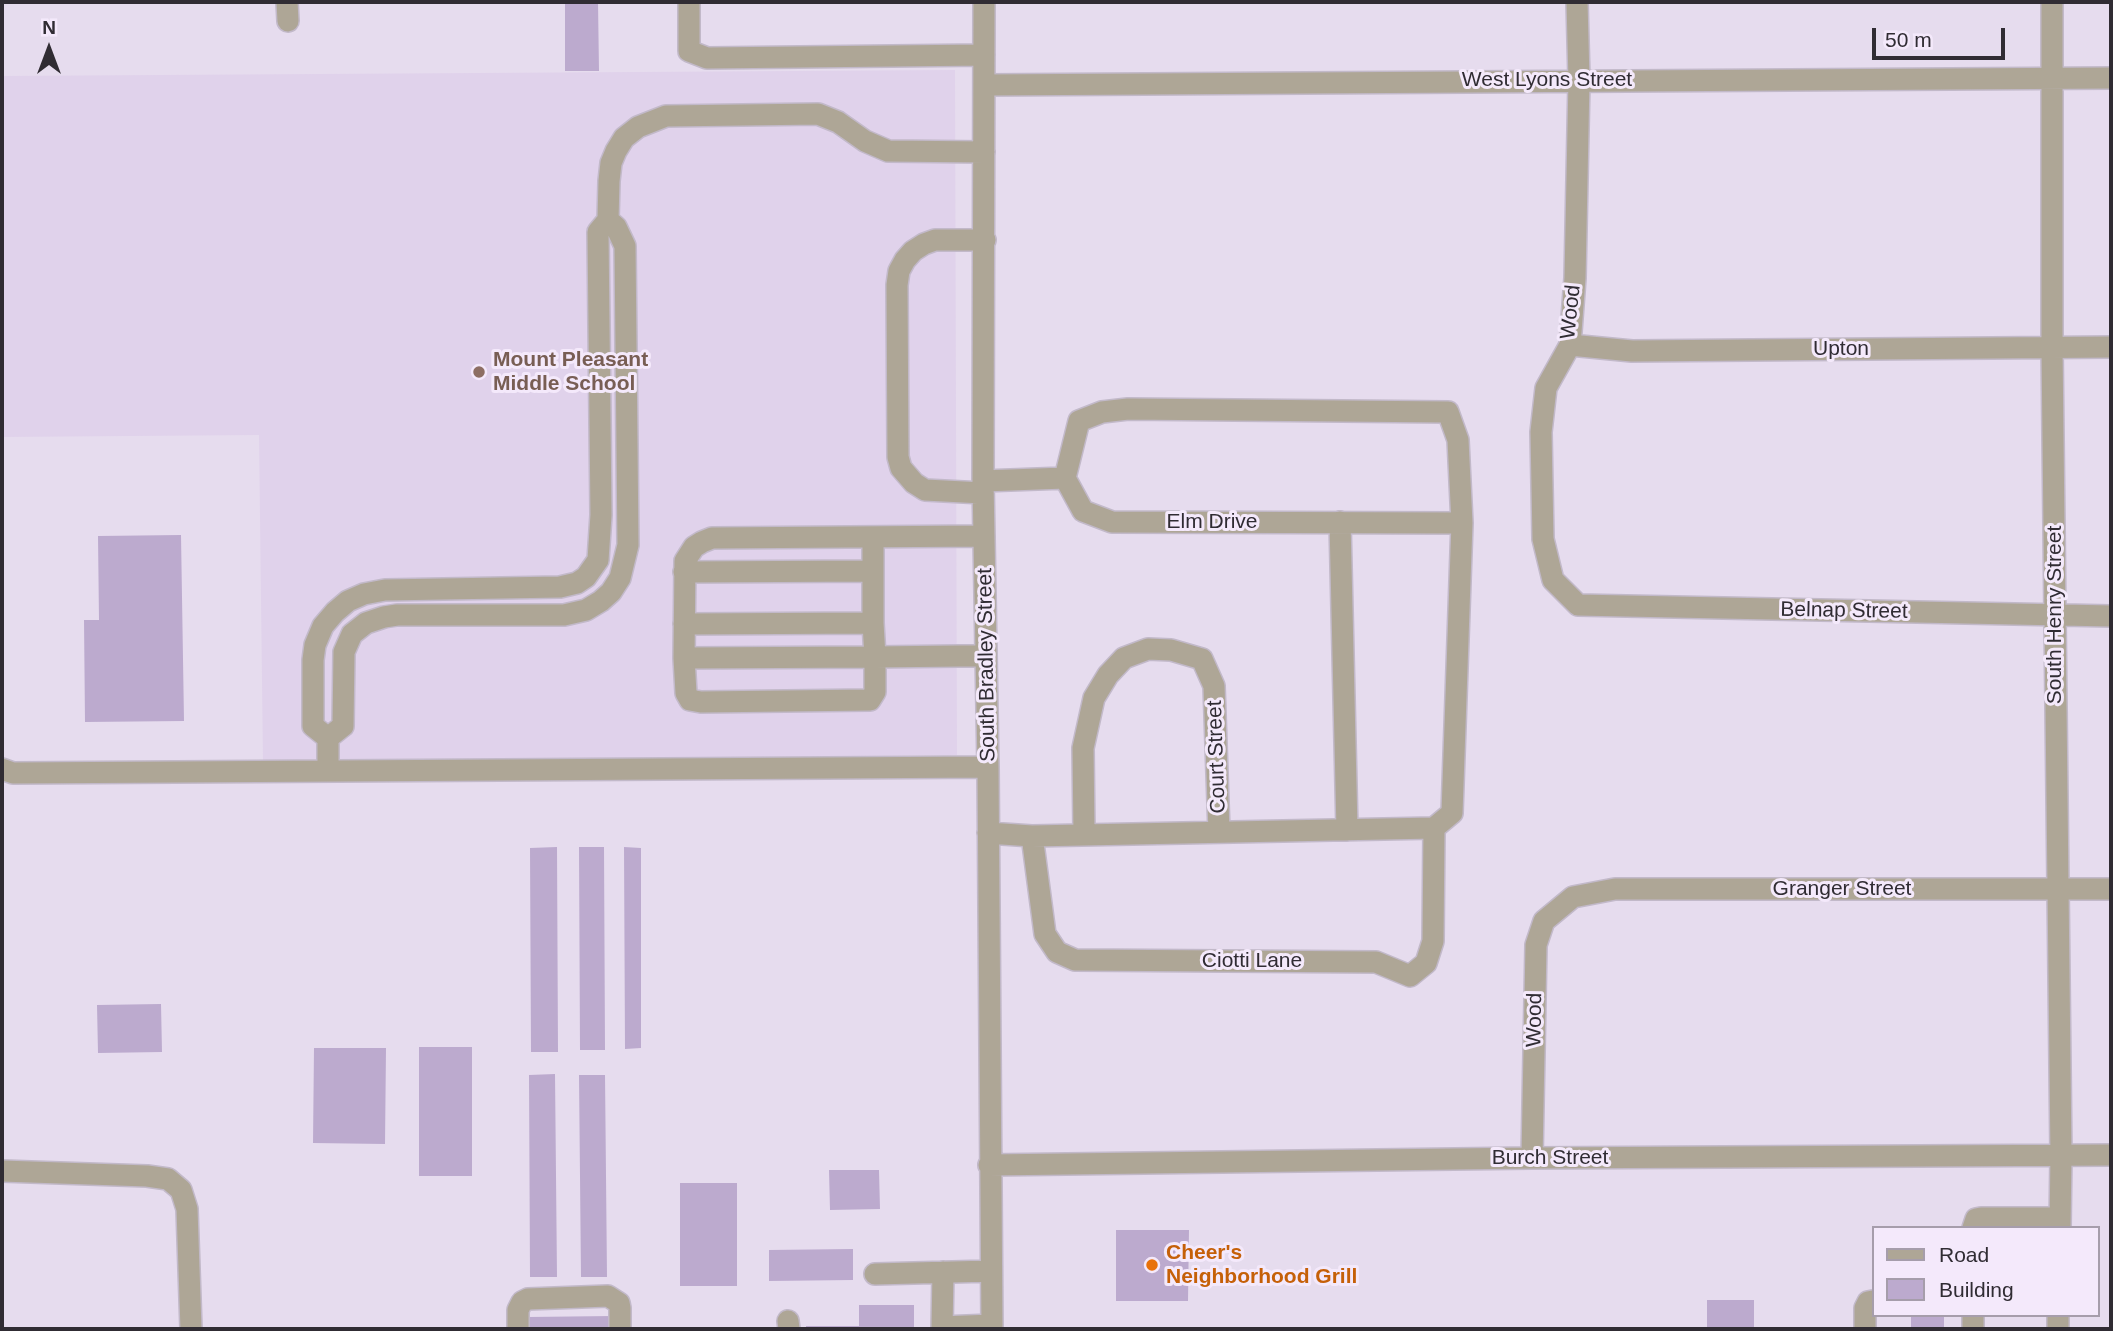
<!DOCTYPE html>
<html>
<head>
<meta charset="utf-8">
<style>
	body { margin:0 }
	#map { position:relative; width:2113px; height:1331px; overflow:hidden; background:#e6dcee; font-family:Helvetica,sans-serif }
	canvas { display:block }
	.frame { position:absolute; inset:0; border:4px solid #302c33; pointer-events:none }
	.legend { position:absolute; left:1872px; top:1226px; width:228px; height:91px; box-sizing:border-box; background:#f4e9fb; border:2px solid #a69dab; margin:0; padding:9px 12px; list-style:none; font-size:21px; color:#302c33 }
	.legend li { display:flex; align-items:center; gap:14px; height:35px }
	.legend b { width:35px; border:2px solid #a69dab }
	.north { position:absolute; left:14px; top:14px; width:70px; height:70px; -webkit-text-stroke:5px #f4e9fb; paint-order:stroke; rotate:0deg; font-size:19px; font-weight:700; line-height:28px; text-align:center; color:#302c33 }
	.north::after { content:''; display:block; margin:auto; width:24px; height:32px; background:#302c33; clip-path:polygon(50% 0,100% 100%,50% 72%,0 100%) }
	.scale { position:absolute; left:1872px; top:28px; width:133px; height:32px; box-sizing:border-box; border:4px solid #302c33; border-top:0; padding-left:9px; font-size:21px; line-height:24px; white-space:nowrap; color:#302c33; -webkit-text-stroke:5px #f4e9fb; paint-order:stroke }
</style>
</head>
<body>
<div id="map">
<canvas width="2113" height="1331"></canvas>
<div class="frame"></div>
<ul class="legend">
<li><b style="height:9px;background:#aea696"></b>Road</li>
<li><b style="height:19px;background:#bcaace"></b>Building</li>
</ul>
<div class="north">N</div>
<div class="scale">50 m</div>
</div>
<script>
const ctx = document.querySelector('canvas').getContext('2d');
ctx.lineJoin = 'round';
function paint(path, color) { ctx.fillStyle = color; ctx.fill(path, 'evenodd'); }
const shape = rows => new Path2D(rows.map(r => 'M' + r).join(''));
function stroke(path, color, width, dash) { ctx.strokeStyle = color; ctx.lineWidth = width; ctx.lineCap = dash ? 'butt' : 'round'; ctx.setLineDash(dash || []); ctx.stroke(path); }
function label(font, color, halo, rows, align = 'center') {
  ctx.font = font + ' Helvetica,sans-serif'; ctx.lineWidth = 6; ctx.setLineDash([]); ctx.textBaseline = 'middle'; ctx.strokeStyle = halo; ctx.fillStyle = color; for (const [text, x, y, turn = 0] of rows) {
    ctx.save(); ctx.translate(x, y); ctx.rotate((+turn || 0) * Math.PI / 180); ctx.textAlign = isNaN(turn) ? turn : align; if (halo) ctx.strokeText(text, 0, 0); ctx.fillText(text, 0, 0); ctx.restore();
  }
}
paint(shape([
	[955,70,957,755,263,762,259,435,2,437,2,76]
]), '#e0d2eb');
paint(shape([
	[565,2,598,2,599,71,565,71],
	[181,535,184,721,85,722,84,620,99,620,98,536],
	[557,847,558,1052,531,1052,530,848],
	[579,847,604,847,605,1050,580,1050],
	[624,847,641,848,641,1048,625,1049],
	[161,1004,162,1052,98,1053,97,1005],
	[419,1047,472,1047,472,1176,419,1176],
	[314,1048,386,1048,385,1144,313,1143],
	[555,1074,557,1277,530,1277,529,1075],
	[579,1075,605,1075,607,1277,581,1277],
	[829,1170,879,1170,880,1209,830,1210],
	[680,1183,737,1183,737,1286,680,1286],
	[1116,1230,1189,1230,1188,1301,1116,1301],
	[853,1249,853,1280,769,1281,769,1250],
	[1707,1300,1754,1300,1754,1329,1707,1329],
	[859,1305,914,1305,914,1329,806,1329,806,1326,859,1326],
	[1911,1315,1944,1315,1944,1329,1911,1329],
	[613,1316,614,1329,528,1329,528,1317]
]), '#bcaace');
const minor = shape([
	[287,2,288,21],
	[689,2,689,51,707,58,984,55],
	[984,2,983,481,988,767,992,1329],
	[1577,2,1579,80,1575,278,1570,345,1546,388,1541,432,1543,539,1553,580,1578,605,2111,616],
	[2052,2,2052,348,2061,1155,2060,1228],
	[984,85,2111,78],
	[1570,345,1632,351,2111,347],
	[983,481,1065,478,1083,511,1112,522,1462,523],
	[983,493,925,490,914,483,901,468,898,457,897,285,899,271,905,260,913,251,924,244,935,240,985,240],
	[1340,522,1347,830],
	[873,537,873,623,875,657,875,692,870,700,701,702,690,700,686,693,684,658,875,657,959,656,986,656],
	[684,572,873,571],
	[684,624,873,623],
	[684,658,685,561,694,547,702,542,712,538,984,536],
	[328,738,313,726,313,660,315,645,323,626,335,612,348,601,364,594,385,590,560,587,577,583,586,577,598,560,601,515,598,232,608,220,609,181,611,163,616,151,624,138,638,127,666,116,818,114,838,122,865,141,888,151,984,152],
	[2,769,13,773,988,767],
	[328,771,328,738,343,726,344,652,352,634,366,623,384,617,397,615,564,615,586,610,601,601,611,592,620,578,628,545,625,246,616,227,608,220],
	[988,833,1032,836,1434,828,1452,813,1462,523,1458,440,1448,412,1128,409,1102,412,1079,421,1065,478],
	[1084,834,1083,748,1094,698,1108,675,1124,658,1148,649,1171,650,1202,659,1214,686,1219,832],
	[1032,836,1045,934,1057,952,1075,960,1376,962,1410,976,1426,963,1433,941,1434,828],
	[1532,1158,1536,945,1544,921,1573,897,1615,889,2111,889],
	[989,1165,1532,1158,2111,1155],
	[2,1171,147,1176,168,1179,181,1190,187,1209,191,1329],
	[1973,1228,1976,1219,1981,1218,2060,1218],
	[875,1274,991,1271],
	[1973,1315,1973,1327],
	[788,1321,789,1329],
	[942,1327,992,1325],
	[518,1329,518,1310,522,1302,528,1299,608,1296,619,1303,620,1308,620,1329],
	[942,1329,943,1272],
	[1865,1329,1865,1308,1868,1302,1873,1301],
	[2058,1329,2058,1315]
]);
stroke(minor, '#c2b9c9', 24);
stroke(minor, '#aea696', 21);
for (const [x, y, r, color] of [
	[479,372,7,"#8d6e63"],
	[1152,1265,7,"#e8710a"]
]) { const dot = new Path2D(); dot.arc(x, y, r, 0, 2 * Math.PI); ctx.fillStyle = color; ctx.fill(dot); stroke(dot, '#f4e9fb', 2.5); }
label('21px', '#302c33', '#f4e9fb', [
	["West Lyons Street",1547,80],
	["Wood",1571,312,-84],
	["Upton",1841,349],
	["Elm Drive",1212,522],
	["Belnap Street",1844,611,1],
	["South Henry Street",2055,615,-90],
	["South Bradley Street",987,665,-91],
	["Court Street",1217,757,-92],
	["Granger Street",1842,889],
	["Ciotti Lane",1252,961],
	["Wood",1535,1020,-89],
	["Burch Street",1550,1158]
]);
label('bold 21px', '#785e54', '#f4e9fb', [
	["Mount Pleasant",493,360],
	["Middle School",493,384]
], 'left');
label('bold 21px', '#c56008', '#f4e9fb', [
	["Cheer's",1166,1253],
	["Neighborhood Grill",1166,1277]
], 'left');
</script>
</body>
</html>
